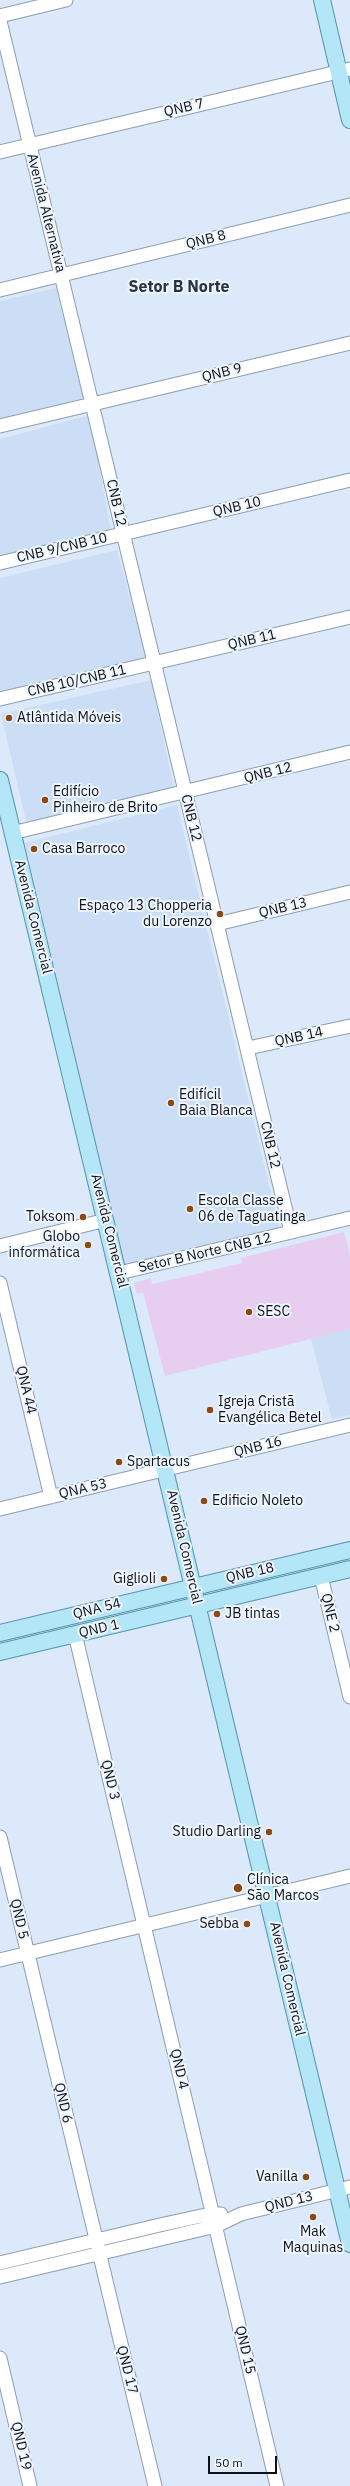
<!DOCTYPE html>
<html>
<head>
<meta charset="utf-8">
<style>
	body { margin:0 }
	#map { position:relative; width:350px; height:2486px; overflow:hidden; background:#dbe9fa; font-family:"IBM Plex Sans",sans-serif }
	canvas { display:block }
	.scale { position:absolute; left:208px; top:2456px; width:69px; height:18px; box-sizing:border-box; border:2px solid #0d1218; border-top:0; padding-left:5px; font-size:12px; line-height:14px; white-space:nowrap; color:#0d1218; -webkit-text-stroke:3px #eff5fc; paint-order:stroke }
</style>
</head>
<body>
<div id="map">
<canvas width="350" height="2486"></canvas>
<div class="scale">50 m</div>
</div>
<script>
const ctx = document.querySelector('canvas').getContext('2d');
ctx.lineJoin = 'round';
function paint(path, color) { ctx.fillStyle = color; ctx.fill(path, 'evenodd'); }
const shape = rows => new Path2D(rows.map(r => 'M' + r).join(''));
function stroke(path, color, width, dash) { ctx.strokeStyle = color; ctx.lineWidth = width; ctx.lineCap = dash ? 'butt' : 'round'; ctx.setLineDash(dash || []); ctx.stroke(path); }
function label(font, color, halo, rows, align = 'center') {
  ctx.font = font + ' "IBM Plex Sans",sans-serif'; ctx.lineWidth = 4; ctx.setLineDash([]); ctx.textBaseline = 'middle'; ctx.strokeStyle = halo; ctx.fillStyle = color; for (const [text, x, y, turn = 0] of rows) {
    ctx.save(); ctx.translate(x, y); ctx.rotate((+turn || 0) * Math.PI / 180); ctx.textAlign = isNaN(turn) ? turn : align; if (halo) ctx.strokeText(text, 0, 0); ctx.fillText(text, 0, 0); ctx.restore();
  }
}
paint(shape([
	[56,288,84,401,0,422,0,301],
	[90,415,111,532,0,560,0,439],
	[117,550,147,659,0,693,0,578],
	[151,680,174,788,27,825,1,714],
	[177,805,280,1230,125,1268,25,843],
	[350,1329,350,1415,332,1419,311,1339]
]), '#cbdef5');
paint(shape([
	[344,1232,350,1254,350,1329,165,1376,143,1292,137,1294,134,1283,151,1278,152,1284,171,1280,242,1263,241,1258]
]), '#e7cdef');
const minor = shape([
	[0,16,66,0],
	[0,21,291,1232],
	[0,152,350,69],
	[0,290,350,205],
	[0,426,350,343],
	[0,563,350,480],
	[0,699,350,617],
	[12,833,350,752],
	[217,924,350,892],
	[248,1048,350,1026],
	[0,1246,106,1220],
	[119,1273,350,1218],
	[0,1283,51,1497],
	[0,1509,350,1425],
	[321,1576,350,1697],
	[75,1634,277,2486],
	[0,1837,155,2486],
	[0,1960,350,1876],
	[0,2263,160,2225,201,2216,221,2214],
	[0,2277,216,2226,241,2214,350,2187],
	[0,2358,30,2486]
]);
const major = shape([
	[322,0,350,120],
	[0,780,350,2244],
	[0,1633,350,1550],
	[0,1652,350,1569]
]);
stroke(minor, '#8f9cac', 15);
stroke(major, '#5891a6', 18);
stroke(minor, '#fff', 13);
stroke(major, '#b3e6f7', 16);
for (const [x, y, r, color] of [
	[9,718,4,"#8a4915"],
	[45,800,4,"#8a4915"],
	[34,849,4,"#8a4915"],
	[220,914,4,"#8a4915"],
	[171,1103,4,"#8a4915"],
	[190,1209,4,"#8a4915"],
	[83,1217,4,"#8a4915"],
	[88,1245,4,"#8a4915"],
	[249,1312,4,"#8a4915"],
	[210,1410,4,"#8a4915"],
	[119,1462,4,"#8a4915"],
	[204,1501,4,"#8a4915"],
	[164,1579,4,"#8a4915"],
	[217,1614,4,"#8a4915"],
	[269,1832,4,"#8a4915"],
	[238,1888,5,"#8a4915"],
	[247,1924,4,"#8a4915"],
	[306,2177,4,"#8a4915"],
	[313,2217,4,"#8a4915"]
]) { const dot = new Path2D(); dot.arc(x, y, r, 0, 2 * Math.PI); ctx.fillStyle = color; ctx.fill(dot); stroke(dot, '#eff5fc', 1.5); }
label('14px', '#0d1218', '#eff5fc', [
	["QNB 7",184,108,-13],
	["Avenida Alternativa",46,213,76],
	["QNB 8",206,240,-14],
	["QNB 9",222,373,-14],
	["CNB 12",116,503,77],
	["QNB 10",237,507,-13],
	["CNB 9/CNB 10",62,548,-13],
	["QNB 11",252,640,-13],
	["CNB 10/CNB 11",77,681,-13],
	["QNB 12",268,773,-14],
	["CNB 12",191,818,76],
	["QNB 13",283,908,-13],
	["Avenida Comercial",33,917,76],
	["QNB 14",299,1037,-12],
	["CNB 12",270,1145,77],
	["Avenida Comercial",109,1231,76],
	["Setor B Norte CNB 12",205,1253,-13],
	["QNA 44",26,1390,77],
	["QNB 16",258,1447,-14],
	["QNA 53",83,1489,-13],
	["Avenida Comercial",184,1547,77],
	["QNB 18",250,1573,-13],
	["QNA 54",97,1609,-14],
	["QNE 2",330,1613,77],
	["QND 1",99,1629,-13],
	["QND 3",110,1780,76],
	["QND 5",19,1919,77],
	["Avenida Comercial",287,1979,77],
	["QND 4",179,2069,77],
	["QND 6",63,2103,77],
	["QND 13",289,2202,-14],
	["QND 15",245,2350,77],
	["QND 17",127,2370,76],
	["QND 19",21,2446,77]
]);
label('14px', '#0d1218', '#eff5fc', [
	["Atlântida Móveis",17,718],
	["Edifício",53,792],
	["Pinheiro de Brito",53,808],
	["Casa Barroco",42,849],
	["Espaço 13 Chopperia",212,906,"right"],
	["du Lorenzo",212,922,"right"],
	["Edifícil",179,1095],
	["Baia Blanca",179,1111],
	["Escola Classe",198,1201],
	["06 de Taguatinga",198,1217],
	["Toksom",75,1217,"right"],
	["Globo",80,1237,"right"],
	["informática",80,1253,"right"],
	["SESC",257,1312],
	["Igreja Cristã",218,1402],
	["Evangélica Betel",218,1418],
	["Spartacus",127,1462],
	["Edificio Noleto",212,1501],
	["Giglioli",156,1579,"right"],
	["JB tintas",225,1614],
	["Studio Darling",261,1832,"right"],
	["Clínica",247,1880],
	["São Marcos",247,1896],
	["Sebba",239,1924,"right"],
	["Vanilla",298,2177,"right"],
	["Mak",313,2232,"center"],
	["Maquinas",313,2248,"center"]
], 'left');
label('bold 16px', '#2a3543', '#eff5fc', [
	["Setor B Norte",179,287]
]);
</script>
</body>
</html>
